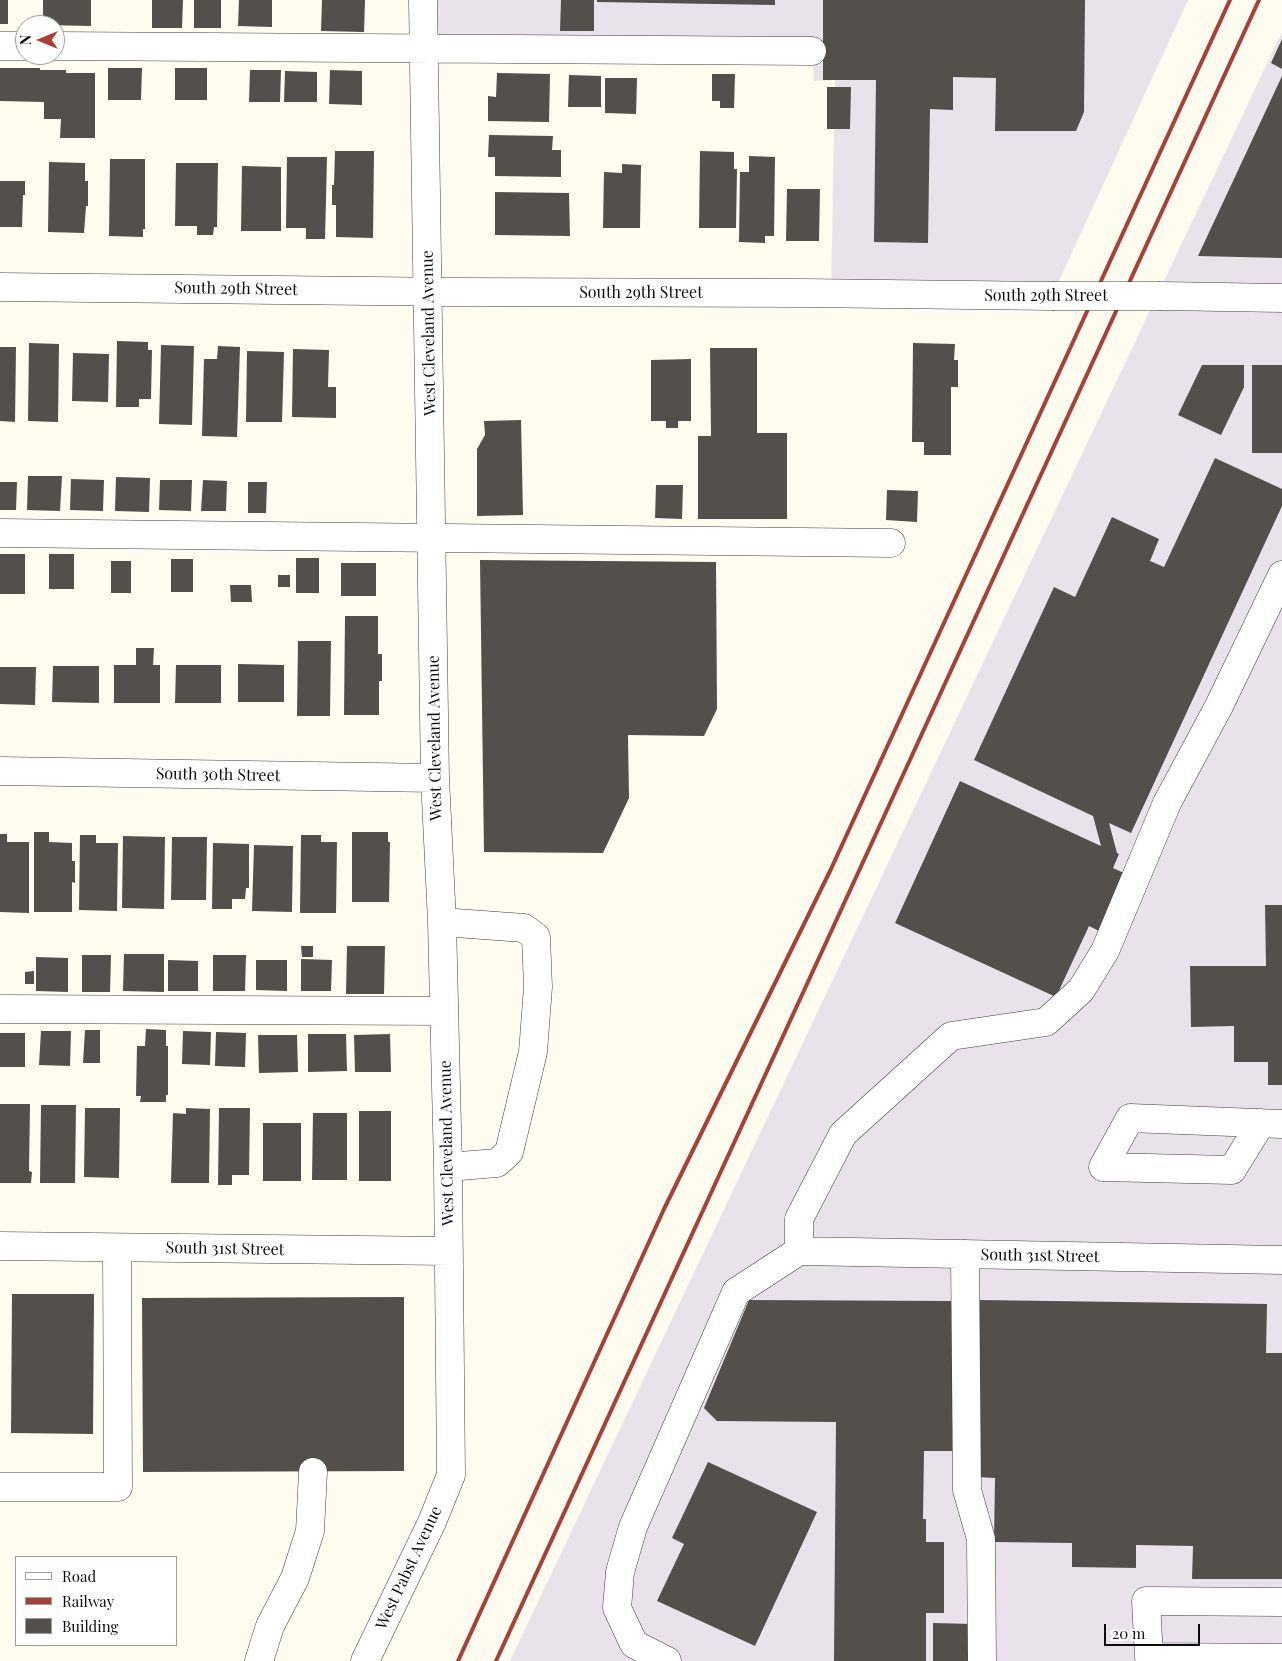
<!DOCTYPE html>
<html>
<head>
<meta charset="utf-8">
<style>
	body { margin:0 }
	#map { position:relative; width:1282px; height:1661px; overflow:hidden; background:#fdfcee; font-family:"Playfair Display",serif }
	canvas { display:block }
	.legend { position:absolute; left:15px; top:1556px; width:162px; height:90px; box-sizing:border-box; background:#fff; border:1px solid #9e9e9e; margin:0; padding:6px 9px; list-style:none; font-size:15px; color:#0c0c0c }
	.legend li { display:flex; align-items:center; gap:10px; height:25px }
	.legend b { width:25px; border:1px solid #9e9e9e }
	.north { position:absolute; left:15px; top:15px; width:50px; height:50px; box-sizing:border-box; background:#fff; border:1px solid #9e9e9e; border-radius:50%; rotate:270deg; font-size:14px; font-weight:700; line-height:20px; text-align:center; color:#0c0c0c }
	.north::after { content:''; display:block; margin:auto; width:18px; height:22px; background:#a94037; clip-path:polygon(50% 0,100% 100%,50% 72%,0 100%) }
	.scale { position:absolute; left:1104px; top:1624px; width:96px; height:22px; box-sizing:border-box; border:2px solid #0c0c0c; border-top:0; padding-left:6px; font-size:15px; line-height:18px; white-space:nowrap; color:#0c0c0c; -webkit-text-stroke:4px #fff; paint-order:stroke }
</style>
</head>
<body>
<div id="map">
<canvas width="1282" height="1661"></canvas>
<ul class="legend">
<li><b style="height:6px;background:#fff"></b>Road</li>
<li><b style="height:6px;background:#a94037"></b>Railway</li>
<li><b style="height:14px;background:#534f4a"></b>Building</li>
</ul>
<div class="north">N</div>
<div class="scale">20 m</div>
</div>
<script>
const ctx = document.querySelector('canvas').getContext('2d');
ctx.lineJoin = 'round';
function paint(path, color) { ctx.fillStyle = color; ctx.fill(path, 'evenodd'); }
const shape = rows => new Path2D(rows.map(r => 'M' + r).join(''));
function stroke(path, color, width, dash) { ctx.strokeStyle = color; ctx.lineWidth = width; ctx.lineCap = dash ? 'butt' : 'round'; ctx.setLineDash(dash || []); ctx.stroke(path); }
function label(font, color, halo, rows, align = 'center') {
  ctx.font = font + ' "Playfair Display",serif'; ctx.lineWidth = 5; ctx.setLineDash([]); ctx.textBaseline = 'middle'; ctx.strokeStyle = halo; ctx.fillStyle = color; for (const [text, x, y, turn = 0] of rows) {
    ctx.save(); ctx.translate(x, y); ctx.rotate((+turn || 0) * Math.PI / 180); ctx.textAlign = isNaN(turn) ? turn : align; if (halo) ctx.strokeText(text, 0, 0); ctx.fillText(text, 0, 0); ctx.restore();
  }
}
paint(shape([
	[423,0,1188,0,1052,296,831,294,835,80,814,81,812,51,425,48],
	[1282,32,1282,1661,510,1661]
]), '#eae2ea');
paint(shape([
	[0,0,8,0,8,24,0,24],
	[43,0,91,0,91,26,43,25],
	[152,0,183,0,182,28,152,28],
	[194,0,221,0,221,28,194,28],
	[239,0,272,0,272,27,238,26],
	[322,0,365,0,364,32,321,31],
	[561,0,594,0,594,31,560,31],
	[597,0,775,0,775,5,597,2],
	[823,0,1085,0,1084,112,1076,131,995,131,996,78,953,77,953,110,930,109,928,243,874,242,876,80,823,80],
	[1282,39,1282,69,1271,63],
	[0,68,40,68,40,70,66,70,66,73,95,73,95,138,60,138,61,119,44,119,44,102,0,101],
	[108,68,142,68,141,100,108,100],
	[175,68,207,68,207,100,175,100],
	[250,70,281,70,280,102,249,102],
	[330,70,362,71,362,105,329,104],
	[285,71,317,72,317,102,284,102],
	[497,73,550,74,549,122,488,121,488,96,496,97],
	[712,74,735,74,734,108,720,108,720,101,712,101],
	[569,75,601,76,601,107,568,107],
	[1282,76,1282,258,1198,256],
	[605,78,637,78,636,114,605,113],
	[827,87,851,87,850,129,827,129],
	[489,135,553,136,552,150,561,150,561,177,495,176,495,157,488,157],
	[335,151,374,151,373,238,336,237,336,205,332,205,332,185,334,185],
	[700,151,734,152,734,169,737,169,736,228,699,228],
	[749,156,775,157,774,236,765,236,765,243,739,242,740,172,749,172],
	[287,157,327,157,325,239,306,239,306,228,286,228],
	[110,159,145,159,145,229,143,229,143,237,109,236],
	[49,162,85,163,85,181,88,181,88,206,86,206,84,233,48,232],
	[176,163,218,163,217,227,214,227,213,235,197,235,197,226,175,226],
	[622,164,641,165,640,228,603,228,604,172,622,173],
	[242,166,281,167,281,231,241,231],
	[0,181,25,181,25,195,23,195,22,227,0,227],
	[787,189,820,189,819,241,786,241],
	[495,192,569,193,570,236,495,235],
	[117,341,148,342,148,350,152,350,151,399,139,399,139,407,116,407],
	[29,343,59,344,58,422,28,421],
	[913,343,955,344,954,360,958,360,958,387,951,387,951,455,924,455,924,442,912,442],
	[161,345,194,346,192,425,159,424],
	[218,346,240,347,237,437,202,436,204,359,217,359],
	[0,347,16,347,15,422,0,421],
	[710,348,757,348,757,433,787,433,787,519,698,519,698,436,711,436],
	[293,349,329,350,328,387,336,387,336,418,292,417],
	[247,351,284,352,282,422,246,422],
	[73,353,109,354,108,402,72,401],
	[691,359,691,421,678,421,678,428,666,428,666,421,651,421,651,360],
	[1202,365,1244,365,1244,387,1221,435,1178,415],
	[1252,365,1282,365,1282,453,1252,453],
	[521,420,523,515,477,516,477,449,485,435,484,421],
	[1215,458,1282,489,1282,506,1131,833,1109,823,1117,853,1119,854,1113,868,1126,874,1099,931,1089,926,1056,997,895,923,960,781,1101,846,1093,816,974,760,1054,587,1075,597,1112,517,1159,539,1150,561,1164,567],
	[28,476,62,476,60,511,27,510],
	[116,477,150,478,149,512,115,511],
	[71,479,104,480,103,511,70,510],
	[160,480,192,480,191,511,159,510],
	[203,480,227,481,226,511,201,511],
	[0,482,17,482,16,510,0,510],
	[248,482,267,482,266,513,248,513],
	[656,485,683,485,682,519,655,518],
	[887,490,918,491,917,522,886,520],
	[0,554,25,554,25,594,0,594],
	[49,554,74,554,74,589,49,589],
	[296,558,319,558,319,593,296,593],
	[171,559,193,559,193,592,171,592],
	[480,560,716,562,717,709,704,736,628,735,629,798,603,853,484,852],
	[111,561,131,561,131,593,111,593],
	[341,563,376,563,376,596,341,596],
	[278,575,290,575,290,587,278,587],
	[230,585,251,585,252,602,231,602],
	[345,616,378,616,378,654,382,654,382,681,379,681,379,715,344,715],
	[298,641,331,641,330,716,297,716],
	[136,648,154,648,153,665,160,665,160,703,114,703,114,665,136,665],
	[238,664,284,665,284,702,238,702],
	[176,665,221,665,221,703,175,703],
	[53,666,99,666,99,703,52,702],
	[0,667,36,667,35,705,0,704],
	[34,832,49,832,49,842,72,843,72,861,75,861,75,883,72,882,72,912,34,912],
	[352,832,388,832,388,842,390,842,389,902,352,902],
	[0,834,7,834,7,842,29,842,29,913,0,912],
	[80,835,96,835,96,843,118,843,117,911,79,910],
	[301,835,321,835,321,842,337,842,336,913,300,913],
	[123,836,165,837,164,909,122,908],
	[172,837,207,837,206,900,171,900],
	[213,843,249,844,249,888,246,888,245,899,232,899,232,909,212,909],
	[254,845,293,846,292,912,252,911],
	[1265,905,1282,905,1282,1085,1268,1085,1268,1062,1234,1062,1234,1026,1191,1027,1190,966,1266,966],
	[301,946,313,946,313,957,302,957],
	[347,946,385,946,384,994,346,994],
	[124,954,164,954,164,992,123,991],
	[82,955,111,955,110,992,82,992],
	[213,955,246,955,245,991,213,991],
	[36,957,68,958,68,992,36,991],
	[301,959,332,960,331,991,301,991],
	[168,960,198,961,198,991,168,991],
	[256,960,287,960,287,991,256,990],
	[34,971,34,984,25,984,25,972],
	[146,1029,166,1030,166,1046,168,1046,168,1095,166,1095,166,1102,140,1102,141,1096,136,1096,137,1046,145,1046],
	[85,1030,100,1030,100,1063,83,1063],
	[41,1031,71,1031,70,1066,39,1065],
	[183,1031,211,1032,210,1065,182,1064],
	[216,1032,246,1033,245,1067,215,1066],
	[0,1033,25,1033,25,1067,0,1067],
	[308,1034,346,1034,347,1071,308,1072],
	[390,1034,391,1072,355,1072,354,1035],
	[258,1035,297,1035,298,1072,259,1073],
	[0,1104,30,1104,29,1171,32,1172,31,1183,0,1183],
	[41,1105,76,1105,75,1183,40,1183],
	[85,1108,120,1108,119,1178,84,1177],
	[186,1108,210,1109,209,1183,171,1183,173,1113,186,1114],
	[219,1108,250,1108,249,1175,232,1175,232,1185,218,1185],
	[359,1111,391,1111,391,1181,359,1181],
	[313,1113,347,1113,347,1180,312,1180],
	[263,1123,301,1123,301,1181,263,1181],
	[12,1294,94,1294,93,1434,11,1433],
	[404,1297,404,1471,143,1472,142,1298],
	[749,1300,955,1301,954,1451,924,1451,923,1519,926,1519,926,1542,944,1542,944,1613,926,1613,926,1661,834,1661,836,1422,717,1421,704,1408],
	[979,1300,1267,1304,1266,1353,1282,1353,1282,1579,1192,1579,1193,1546,1136,1545,1136,1568,1072,1567,1072,1543,994,1542,995,1478,977,1477],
	[708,1462,817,1512,755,1646,657,1601,684,1544,672,1538],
	[933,1623,973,1624,972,1661,933,1661]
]), '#534f4a');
const minor = shape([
	[0,46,25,46],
	[55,46,812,51],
	[0,287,462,292,803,293,1052,296],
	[1161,296,1282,298],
	[0,533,891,543],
	[0,771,435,778],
	[442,922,524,928,536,937,538,987,533,1052,509,1152,497,1163,448,1167],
	[0,1009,443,1011],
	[1261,1123,1232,1170,1103,1167,1130,1118,1282,1124],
	[0,1246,449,1251],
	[799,1251,799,1219,843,1134,951,1036,1046,1022,1081,990,1105,951,1167,803,1219,706,1282,575],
	[799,1251,1282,1260],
	[965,1254,967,1490,981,1539,982,1661],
	[0,1487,118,1487,117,1248],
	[1282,1602,1146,1601,1149,1657,1282,1658],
	[259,1661,270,1626,295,1578,310,1531,313,1472],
	[365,1661,432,1522,451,1475,448,1167,442,922,435,778,423,0],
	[667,1661,634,1644,617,1608,620,1572,633,1527,736,1292,799,1251]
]);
stroke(minor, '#3f3f3f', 29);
stroke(minor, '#fff', 28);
stroke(shape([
	[458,1661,664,1209,831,869,1230,0],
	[496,1661,1259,0]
]), '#a94037', 4);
const minorBridge = shape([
	[1052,296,1161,296]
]);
stroke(minorBridge, '#3f3f3f', 29, []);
stroke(minorBridge, '#fff', 28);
label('16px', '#0c0c0c', '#fff', [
	["South 29th Street",236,289,1],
	["South 29th Street",641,293],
	["South 29th Street",1046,296],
	["West Cleveland Avenue",429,333,-91],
	["West Cleveland Avenue",435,738,-91],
	["South 30th Street",218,775,1],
	["West Cleveland Avenue",447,1143,-91],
	["South 31st Street",225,1249,1],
	["South 31st Street",1040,1256,1],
	["West Pabst Avenue",409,1568,-65]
]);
</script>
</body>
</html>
